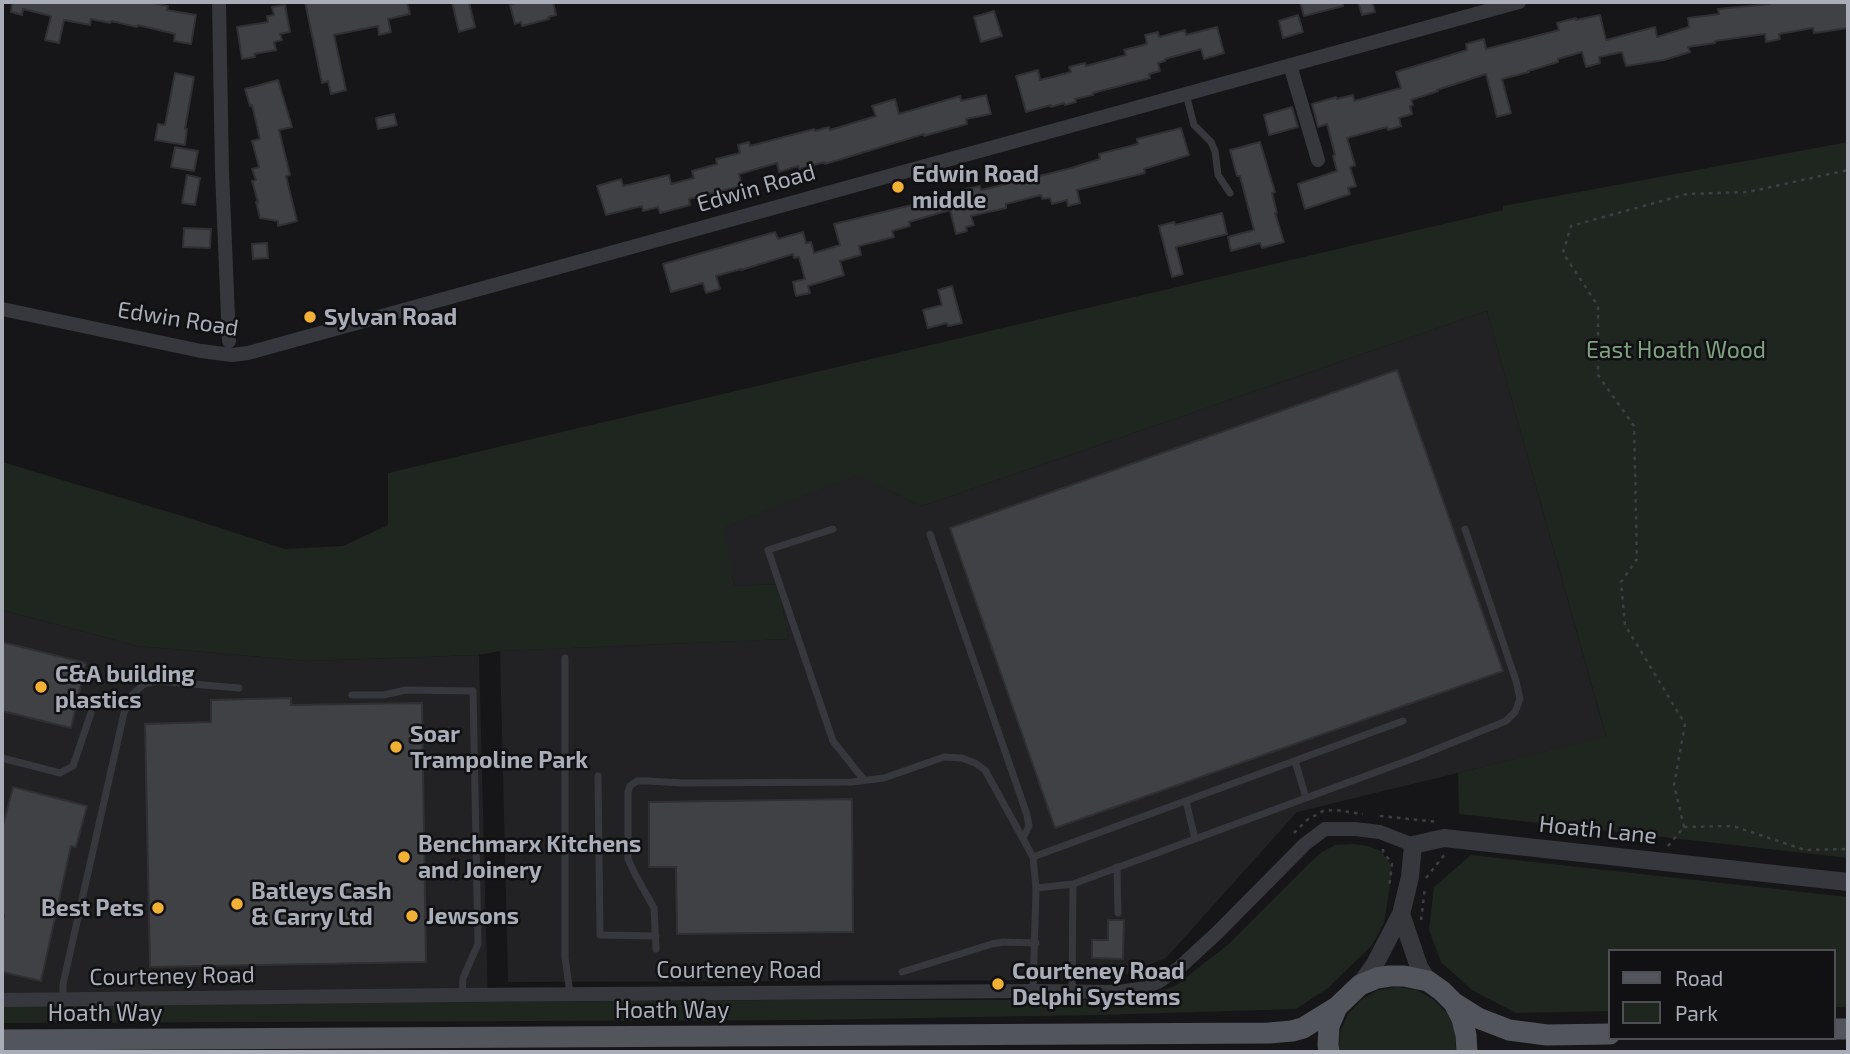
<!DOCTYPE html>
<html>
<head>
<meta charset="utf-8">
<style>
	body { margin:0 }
	#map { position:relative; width:1850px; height:1054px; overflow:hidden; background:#161618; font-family:"Exo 2",sans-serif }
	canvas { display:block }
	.frame { position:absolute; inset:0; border:4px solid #a8adb8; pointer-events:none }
	.legend { position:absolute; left:1608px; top:949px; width:228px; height:91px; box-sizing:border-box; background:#111113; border:2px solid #4d4f55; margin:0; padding:9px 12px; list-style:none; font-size:21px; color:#a8adb8 }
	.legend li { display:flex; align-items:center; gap:14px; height:35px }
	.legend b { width:35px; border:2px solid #4d4f55 }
</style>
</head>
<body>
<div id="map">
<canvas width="1850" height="1054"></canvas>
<div class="frame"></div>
<ul class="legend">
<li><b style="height:9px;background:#53555c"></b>Road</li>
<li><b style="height:19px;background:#1e261f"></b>Park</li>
</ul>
</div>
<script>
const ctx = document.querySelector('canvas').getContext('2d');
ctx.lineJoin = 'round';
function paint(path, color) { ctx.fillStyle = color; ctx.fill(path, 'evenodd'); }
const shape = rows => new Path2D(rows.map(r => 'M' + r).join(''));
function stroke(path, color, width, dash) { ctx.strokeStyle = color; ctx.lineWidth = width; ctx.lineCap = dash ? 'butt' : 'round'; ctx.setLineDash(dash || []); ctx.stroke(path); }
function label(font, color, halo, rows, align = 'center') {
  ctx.font = font + ' "Exo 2",sans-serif'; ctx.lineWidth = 5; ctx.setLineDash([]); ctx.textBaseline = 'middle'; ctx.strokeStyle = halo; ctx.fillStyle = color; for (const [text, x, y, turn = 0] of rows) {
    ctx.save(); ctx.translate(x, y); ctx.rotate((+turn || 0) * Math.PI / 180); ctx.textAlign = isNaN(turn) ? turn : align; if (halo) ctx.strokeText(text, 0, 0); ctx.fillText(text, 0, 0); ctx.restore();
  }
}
paint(shape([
	[1487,311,1606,737,1297,812,1166,958,1110,980,508,982,500,651,788,639,779,584,734,586,724,527,857,474,922,506],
	[2,610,138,646,306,661,479,655,488,1003,2,1005]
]), '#222225');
paint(shape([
	[1848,142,1848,858,1459,814,1458,773,1606,736,1487,311,922,506,857,475,725,527,734,586,779,584,788,639,500,651,478,655,306,661,138,646,2,610,2,462,192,519,285,549,343,546,388,525,388,473,1503,210,1503,206],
	[1353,844,1368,846,1381,851,1390,863,1392,873,1384,923,1372,945,1365,952,1328,988,1296,1009,1097,1015,802,1020,2,1023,2,1005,782,1000,1131,1000,1175,986,1230,943,1313,860,1322,852,1335,845],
	[1471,855,1848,897,1848,1007,1834,1007,1834,951,1610,951,1610,1011,1516,1013,1472,990,1441,962,1429,930,1434,887],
	[1397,987,1416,990,1433,999,1447,1013,1455,1030,1456,1052,1339,1052,1340,1032,1348,1014,1361,1000,1378,990]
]), '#1e261f');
const building = shape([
	[12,2,148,2,168,6,167,10,196,15,191,44,174,41,175,34,138,25,137,27,111,21,110,23,91,19,90,25,64,20,59,43,45,40,51,16,23,9,22,15,11,12,12,2],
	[305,2,407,2,410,14,388,19,391,32,379,35,378,26,334,35,346,90,331,94,328,81,322,83,305,2],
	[452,2,469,2,475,27,459,32,452,2],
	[516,2,553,2,556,15,548,17,549,19,522,26,521,22,515,24,510,5,516,3,516,2],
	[1300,2,1343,2,1343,6,1304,16,1300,2],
	[1358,2,1372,2,1375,12,1362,15,1358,2],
	[1770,2,1848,2,1848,28,1814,33,1813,28,1779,34,1780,39,1766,42,1765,34,1715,41,1715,43,1688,47,1690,52,1664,60,1626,66,1622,52,1599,57,1600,63,1586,67,1582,52,1558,59,1558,62,1528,71,1529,72,1502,79,1511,113,1497,117,1486,74,1437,90,1438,91,1411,100,1413,105,1410,106,1412,114,1399,118,1401,126,1388,130,1387,127,1347,138,1355,165,1350,167,1356,186,1348,188,1350,194,1305,209,1298,184,1337,171,1333,156,1335,155,1327,124,1318,127,1312,104,1336,97,1337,99,1353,95,1354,101,1401,88,1396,72,1467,50,1466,44,1484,39,1486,49,1559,30,1557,23,1576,18,1576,20,1600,15,1606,40,1655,27,1657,37,1689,27,1688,18,1719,14,1718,9,1770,4,1770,2],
	[285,5,290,32,280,34,282,40,274,42,276,50,254,54,255,57,242,59,237,27,268,22,267,16,274,15,272,7,285,5],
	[994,11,1002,36,981,42,974,17,994,11],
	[1298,15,1303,32,1283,38,1279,21,1298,15],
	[1217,27,1224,53,1204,59,1201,49,1165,59,1165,61,1158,63,1160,71,1149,74,1150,78,1093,93,1093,95,1075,99,1076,102,1065,105,1064,103,1051,107,1051,105,1026,112,1016,76,1038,70,1040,80,1071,72,1069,67,1085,63,1086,66,1126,55,1124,50,1147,44,1145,35,1158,32,1159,37,1185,30,1186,35,1217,27],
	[175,73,194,77,185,129,187,129,185,145,155,140,158,124,165,125,175,73],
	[278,80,292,127,279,130,290,175,286,176,297,221,278,226,278,221,260,218,256,202,258,202,252,181,256,180,252,169,259,167,252,141,260,139,252,105,250,106,245,89,278,80],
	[986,95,991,114,966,119,967,124,924,136,924,134,825,164,825,162,799,169,798,166,779,172,777,163,739,174,742,186,689,199,690,205,660,213,658,207,643,211,642,206,606,215,597,186,621,179,623,186,669,175,671,184,694,178,692,171,717,164,716,159,740,153,738,145,749,142,750,146,814,129,815,131,829,127,830,130,876,116,872,106,895,99,899,114,960,96,961,101,986,95],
	[1292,107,1298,127,1269,135,1264,115,1292,107],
	[394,114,397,125,378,129,376,118,394,114],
	[1181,128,1189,155,1144,169,1145,173,1077,190,1080,203,1068,206,1067,200,1052,204,1050,198,1042,199,1041,195,1006,204,1006,208,971,216,974,225,966,227,967,231,956,234,950,210,909,222,910,226,892,231,894,237,859,246,861,255,840,261,844,275,808,286,810,293,796,296,793,282,805,279,799,257,794,258,793,254,741,270,741,269,716,276,720,289,706,293,703,283,671,292,663,264,775,232,778,239,803,232,806,243,811,242,814,253,840,245,834,224,928,201,929,203,967,192,966,189,980,186,981,190,1068,169,1100,159,1099,154,1138,144,1137,139,1181,128],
	[1260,142,1275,192,1272,193,1277,213,1275,213,1284,242,1262,248,1260,243,1231,251,1228,237,1254,230,1240,176,1237,176,1230,150,1260,142],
	[175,147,198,151,194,171,171,167,175,147],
	[187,175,200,178,195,205,182,203,187,175],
	[1222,213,1227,234,1176,247,1183,274,1172,277,1159,226,1174,222,1175,225,1222,213],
	[184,228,211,229,210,248,183,247,184,228],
	[267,243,268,258,253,259,252,244,267,243],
	[952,286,962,323,948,326,947,323,928,328,923,310,942,305,938,290,952,286],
	[1397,370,1503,671,1055,828,950,528,1397,370],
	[2,642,86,663,71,728,2,711,2,642],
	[291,698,291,705,422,703,426,962,150,967,145,724,211,722,211,700,291,698],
	[13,787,87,806,76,847,71,846,41,981,2,972,2,925,4,915,2,914,2,829,13,787],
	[852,799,853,932,677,934,676,867,649,867,649,802,852,799],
	[1108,920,1124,920,1123,959,1092,958,1092,940,1108,940,1108,920]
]);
paint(building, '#404145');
stroke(building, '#303034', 2);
stroke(shape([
	[1380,816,1439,822],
	[1684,827,1674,785,1685,724,1625,625,1621,582,1637,559,1634,426,1598,375,1598,306,1563,253,1571,226,1687,194,1748,192,1848,170],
	[1684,827,1733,826,1805,850,1848,849],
	[1294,833,1307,820,1323,811,1335,810,1363,814],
	[1668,846,1684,827],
	[1383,849,1383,851,1392,864,1389,888],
	[1426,878,1445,854],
	[1421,920,1425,888]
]), '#3d3f44', 2.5, [3.5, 5]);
stroke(shape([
	[1186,94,1194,125,1211,142,1215,151,1218,175,1230,193],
	[833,529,768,550,833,741,864,780],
	[930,534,1027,815,1029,826,1023,838],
	[565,658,565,957,570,994],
	[352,695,383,695,406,690,473,691,478,944,463,978,462,995],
	[2,758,60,773,73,766,91,713],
	[1295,761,1306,798],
	[598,776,600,935,656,936],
	[1186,801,1195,839],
	[1033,857,1403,721],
	[1117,867,1118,913],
	[1036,888,1073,884,1417,757,1506,721,1515,712,1520,699,1516,681,1465,529],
	[656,949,654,908,636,876,628,859,628,792,630,786,637,781,647,781,683,783,852,782,884,778,944,757,962,758,975,763,985,770,1033,857,1036,888,1033,991],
	[902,972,992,944,1003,942,1036,943],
	[1072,991,1073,884],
	[63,1000,63,984,124,713,132,695,144,684,157,681,239,688]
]), '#37383d', 7);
stroke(shape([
	[219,2,222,172,229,341],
	[1290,65,1318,160],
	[2,309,201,351,232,355,248,353,1519,2],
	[2,1000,462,995,1033,991,1119,992,1139,989,1158,982,1179,968,1218,932,1305,844,1325,829,1355,829,1380,832,1413,845]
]), '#37383d', 14);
stroke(shape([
	[1401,914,1419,967,1428,981],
	[1360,985,1375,964,1401,914,1410,877,1413,845,1444,838,1848,882]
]), '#37383d', 18);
stroke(shape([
	[1454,1003,1478,1018,1509,1030,1547,1035,1610,1034],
	[1834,1029,1848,1029],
	[2,1040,1269,1033,1292,1031,1303,1028,1337,1007],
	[1329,1052,1328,1045,1329,1026,1337,1007,1360,985,1377,978,1390,976,1404,976,1428,981,1442,991,1454,1003,1462,1019,1466,1035,1467,1052]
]), '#53555c', 21);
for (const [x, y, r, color] of [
	[898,187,7,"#f2b134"],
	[310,317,7,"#f2b134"],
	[41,687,7,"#f2b134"],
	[396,747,7,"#f2b134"],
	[404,857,7,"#f2b134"],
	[237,904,7,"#f2b134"],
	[158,908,7,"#f2b134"],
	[412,916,7,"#f2b134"],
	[998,984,7,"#f2b134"]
]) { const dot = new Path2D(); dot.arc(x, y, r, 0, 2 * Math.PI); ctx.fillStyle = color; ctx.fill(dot); stroke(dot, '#111113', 2.5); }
label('bold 23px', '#a8adb8', '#111113', [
	["Edwin Road",912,174],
	["middle",912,200],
	["Sylvan Road",324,317],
	["C&A building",55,674],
	["plastics",55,700],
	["Soar",410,734],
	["Trampoline Park",410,760],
	["Benchmarx Kitchens",418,844],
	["and Joinery",418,870],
	["Batleys Cash",251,891],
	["& Carry Ltd",251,917],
	["Best Pets",144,908,"right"],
	["Jewsons",426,916],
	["Courteney Road",1012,971],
	["Delphi Systems",1012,997]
], 'left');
label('23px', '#a8adb8', '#111113', [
	["Edwin Road",756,188,-16],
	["Edwin Road",178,319,9],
	["Hoath Lane",1598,830,6],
	["Courteney Road",739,970],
	["Courteney Road",172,976,-1],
	["Hoath Way",672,1010],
	["Hoath Way",105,1013]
]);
label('23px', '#7fa381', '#111113', [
	["East Hoath Wood",1676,350]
]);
</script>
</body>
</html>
